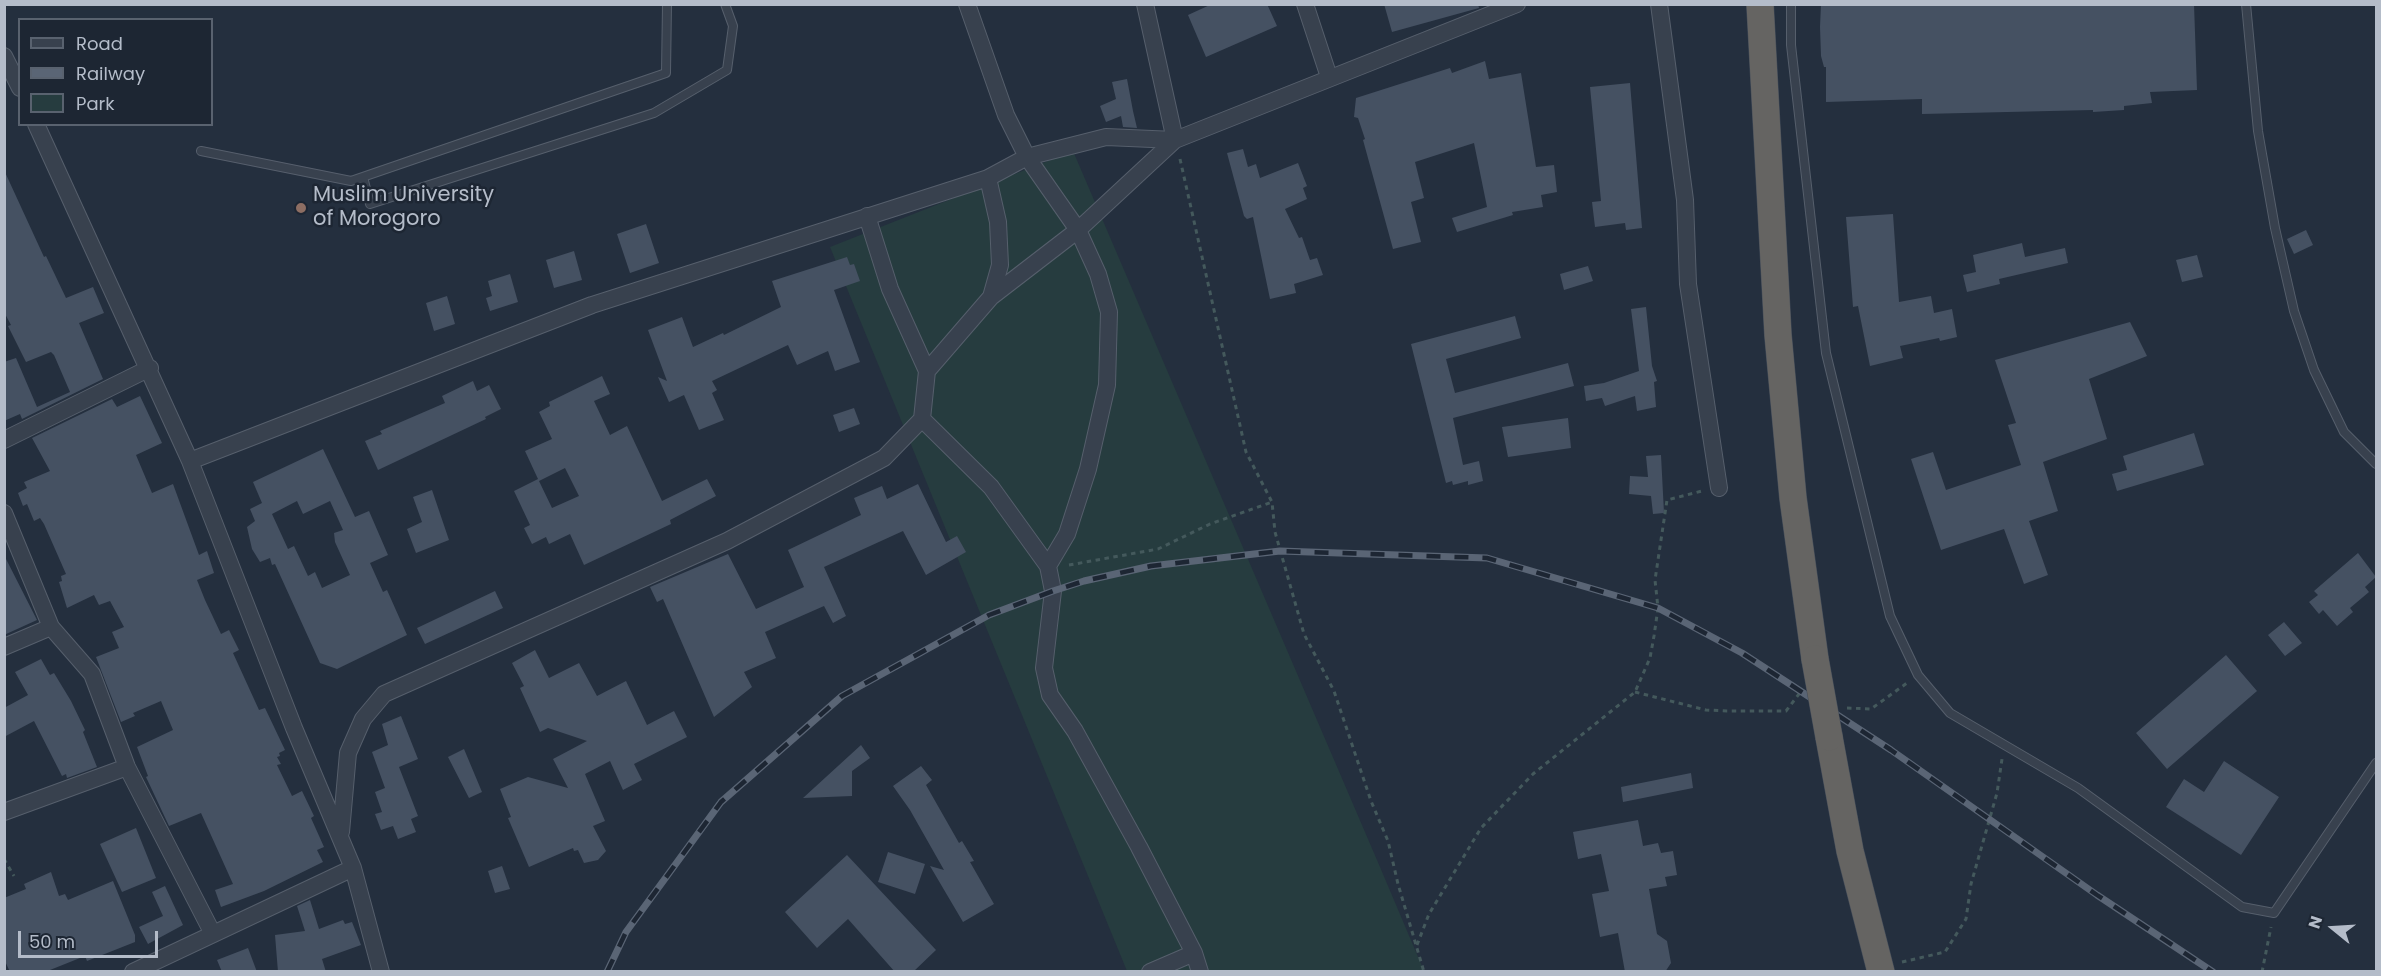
<!DOCTYPE html>
<html>
<head>
<meta charset="utf-8">
<style>
	body { margin:0 }
	#map { position:relative; width:2381px; height:976px; overflow:hidden; background:#242f3e; font-family:Poppins,sans-serif }
	canvas { display:block }
	.frame { position:absolute; inset:0; border:6px solid #b4bcc9; pointer-events:none }
	.legend { position:absolute; left:18px; top:18px; width:195px; height:108px; box-sizing:border-box; background:#1d2633; border:2px solid #59626f; margin:0; padding:8px 10px; list-style:none; font-size:18px; color:#b4bcc9 }
	.legend li { display:flex; align-items:center; gap:12px; height:30px }
	.legend b { width:30px; border:2px solid #59626f }
	.north { position:absolute; left:2303px; top:898px; width:60px; height:60px; -webkit-text-stroke:4px #1d2633; paint-order:stroke; rotate:288deg; font-size:16px; font-weight:700; line-height:24px; text-align:center; color:#b4bcc9 }
	.north::after { content:''; display:block; margin:auto; width:21px; height:27px; background:#b4bcc9; clip-path:polygon(50% 0,100% 100%,50% 72%,0 100%) }
	.scale { position:absolute; left:18px; top:931px; width:140px; height:27px; box-sizing:border-box; border:3px solid #b4bcc9; border-top:0; padding-left:8px; font-size:18px; line-height:21px; white-space:nowrap; color:#b4bcc9; -webkit-text-stroke:4px #1d2633; paint-order:stroke }
</style>
</head>
<body>
<div id="map">
<canvas width="2381" height="976"></canvas>
<div class="frame"></div>
<ul class="legend">
<li><b style="height:8px;background:#38414e"></b>Road</li>
<li><b style="height:8px;background:#5a6575"></b>Railway</li>
<li><b style="height:16px;background:#263c3f"></b>Park</li>
</ul>
<div class="north">N</div>
<div class="scale">50 m</div>
</div>
<script>
const ctx = document.querySelector('canvas').getContext('2d');
ctx.lineJoin = 'round';
function paint(path, color) { ctx.fillStyle = color; ctx.fill(path, 'evenodd'); }
const shape = rows => new Path2D(rows.map(r => 'M' + r).join(''));
function stroke(path, color, width, dash) { ctx.strokeStyle = color; ctx.lineWidth = width; ctx.lineCap = dash ? 'butt' : 'round'; ctx.setLineDash(dash || []); ctx.stroke(path); }
function label(font, color, halo, rows, align = 'center') {
  ctx.font = font + ' Poppins,sans-serif'; ctx.lineWidth = 5; ctx.setLineDash([]); ctx.textBaseline = 'middle'; ctx.strokeStyle = halo; ctx.fillStyle = color; for (const [text, x, y, turn = 0] of rows) {
    ctx.save(); ctx.translate(x, y); ctx.rotate((+turn || 0) * Math.PI / 180); ctx.textAlign = isNaN(turn) ? turn : align; if (halo) ctx.strokeText(text, 0, 0); ctx.fillText(text, 0, 0); ctx.restore();
  }
}
paint(shape([
	[1073,151,1380,867,1424,971,1127,971,830,247]
]), '#263c3f');
paint(shape([
	[1212,4,1267,4,1277,26,1206,57,1188,15],
	[1384,4,1478,4,1479,8,1392,32],
	[1821,4,2194,4,2197,90,2150,92,2152,103,2124,106,2124,110,2093,112,2093,110,1922,114,1922,99,1826,102,1826,67,1824,67,1821,56,1820,27],
	[1485,61,1489,79,1521,73,1536,167,1554,165,1557,192,1541,195,1543,207,1512,212,1513,215,1457,232,1452,218,1487,207,1474,143,1415,162,1424,198,1411,202,1421,242,1393,249,1363,140,1365,139,1358,118,1354,117,1356,98,1450,68,1452,73],
	[1127,79,1133,111,1137,128,1123,127,1121,116,1106,122,1100,106,1116,99,1112,82],
	[1630,83,1642,228,1626,230,1625,223,1595,227,1592,202,1601,201,1590,87],
	[1243,149,1248,167,1256,164,1260,178,1298,163,1307,186,1303,188,1307,199,1285,209,1299,238,1302,237,1310,260,1317,258,1323,275,1294,284,1296,293,1270,299,1253,217,1247,219,1244,216,1227,153],
	[4,170,44,257,46,256,66,298,93,287,104,313,79,323,103,379,22,419,20,414,4,421,4,362,16,358,37,407,70,392,54,355,51,352,26,362,8,326,11,325,4,312],
	[1893,214,1899,302,1931,296,1934,313,1952,309,1957,337,1940,341,1939,338,1900,346,1903,358,1870,366,1858,306,1853,307,1846,217],
	[646,224,659,263,630,273,617,234],
	[2306,230,2313,245,2294,254,2287,239],
	[2022,243,2025,257,2065,248,2068,263,1999,279,2000,284,1967,292,1963,275,1976,272,1973,255],
	[574,251,582,280,554,288,546,260],
	[2197,255,2203,277,2182,282,2176,260],
	[847,257,850,265,854,264,860,281,834,290,860,362,835,371,828,351,797,365,788,345,712,381,717,390,712,393,724,420,699,430,684,395,669,402,658,377,667,381,648,330,682,317,693,347,723,333,724,335,781,307,772,281],
	[1588,266,1593,281,1564,290,1560,274],
	[510,274,518,302,490,311,486,298,492,296,488,281],
	[447,296,455,324,434,331,426,303],
	[1646,307,1652,366,1657,381,1654,382,1656,407,1637,411,1635,396,1605,406,1602,398,1586,401,1584,386,1604,383,1639,371,1631,309],
	[1515,316,1521,338,1446,359,1455,393,1568,363,1574,386,1453,418,1463,465,1479,461,1483,481,1468,485,1468,481,1453,485,1452,481,1446,483,1411,344],
	[2130,322,2147,356,2089,379,2107,439,2043,462,2058,511,2029,521,2048,575,2024,584,2004,529,1941,550,1911,459,1933,452,1946,490,2021,465,2008,425,2016,423,1995,360],
	[602,376,610,394,594,401,610,435,627,426,662,501,707,479,716,496,670,520,671,524,584,565,570,534,549,544,546,537,532,544,524,528,530,525,514,491,538,479,525,451,552,439,539,412,550,406,549,402],
	[565,468,579,496,552,508,539,481],
	[473,381,477,391,489,385,501,409,485,417,486,419,378,470,365,441,382,434,380,431,445,403,442,396],
	[140,396,162,443,136,455,152,493,173,484,199,555,207,551,214,573,197,580,205,600,221,634,229,630,239,650,233,653,259,710,265,708,285,750,279,753,280,756,277,757,281,764,277,765,292,796,302,791,314,816,311,818,324,847,317,850,323,862,264,891,221,907,215,890,233,884,201,813,169,826,146,777,148,776,137,747,173,730,161,701,133,713,135,716,121,722,96,657,119,648,112,632,124,627,110,601,99,605,94,595,67,608,59,582,62,581,61,576,66,574,44,524,40,518,34,521,27,504,23,506,18,493,27,488,24,482,50,471,32,438,112,399,117,407],
	[854,408,860,424,839,432,833,415],
	[1568,418,1571,448,1508,457,1502,427],
	[2194,433,2204,465,2117,491,2112,474,2127,470,2123,456],
	[323,449,355,517,369,511,388,555,370,563,383,592,387,590,407,635,337,669,320,663,275,564,272,565,270,558,260,562,252,549,247,527,255,521,250,509,262,503,253,482],
	[297,501,303,514,330,501,343,530,334,533,335,542,350,575,322,588,315,572,308,576,294,546,288,549,272,514],
	[1661,455,1664,513,1653,514,1651,496,1629,494,1630,476,1648,477,1646,456],
	[918,484,946,542,957,536,966,552,926,575,903,531,824,567,846,616,833,623,824,606,765,632,776,658,744,672,752,687,714,717,663,599,657,602,650,587,728,554,756,609,804,587,788,550,861,515,854,498,882,486,887,499],
	[432,490,449,540,416,553,407,529,422,522,413,497],
	[2358,553,2376,577,2365,587,2369,592,2350,608,2353,612,2337,626,2323,610,2319,614,2309,602,2318,595,2314,591],
	[4,555,37,620,4,635],
	[495,591,503,608,425,644,417,628],
	[2284,622,2302,643,2285,656,2268,635],
	[535,650,549,678,579,663,597,696,626,681,647,725,674,711,687,737,634,764,642,780,623,790,610,761,585,774,605,821,593,826,606,851,598,860,584,863,578,850,574,851,573,848,529,867,508,818,511,817,500,789,528,777,568,788,553,759,587,741,548,728,540,732,520,688,524,686,512,663],
	[2226,655,2257,691,2167,769,2136,733],
	[41,659,50,675,54,673,71,701,85,730,83,732,97,767,67,778,66,774,62,776,34,721,4,737,4,708,28,695,15,672],
	[401,716,418,759,399,767,418,816,411,819,416,832,398,839,393,826,381,830,375,814,382,812,375,792,385,788,372,752,388,745,382,724],
	[861,745,870,758,852,771,852,796,803,798],
	[464,749,482,792,469,798,448,757],
	[2224,761,2279,797,2241,855,2166,807,2184,779,2204,792],
	[921,766,932,780,926,785,959,843,962,841,974,861,970,862,994,904,963,922,930,866,944,870,910,810,893,786],
	[1691,773,1693,788,1623,802,1621,787],
	[1638,820,1643,846,1658,843,1661,853,1673,851,1677,875,1665,877,1667,886,1649,889,1657,934,1667,941,1671,963,1665,972,1625,972,1618,933,1600,937,1592,894,1609,891,1601,854,1578,859,1573,832],
	[136,828,156,878,122,892,100,844],
	[888,852,925,864,915,894,878,882],
	[847,855,936,950,913,972,895,972,848,919,817,948,785,912],
	[502,866,510,889,495,893,488,871],
	[51,872,59,896,65,894,68,900,113,881,135,935,135,942,87,961,85,956,45,972,10,972,4,959,4,898,26,889,24,884],
	[165,886,183,925,148,944,139,927,163,916,152,892],
	[310,900,319,929,343,920,345,924,352,922,361,945,322,959,326,972,278,972,275,935,305,931,297,906],
	[248,948,257,972,222,972,217,960]
]), '#455162');
const service = shape([
	[1791,4,1791,45,1826,353,1890,616,1918,675,1950,713,2078,788,2242,907,2274,913,2376,763],
	[2246,4,2258,131,2275,228,2294,311,2314,370,2344,432,2376,464],
	[201,151,351,181,666,73,667,4],
	[363,177,370,204,654,113,727,70,733,26,725,4]
]);
const minor = shape([
	[967,4,1006,115,1027,157,1078,230,1098,274,1109,312,1107,385,1088,469,1067,534,1048,566],
	[1305,4,1329,77],
	[1659,4,1685,200,1688,284,1719,488],
	[4,56,20,88],
	[36,124,190,461,294,728,353,868,381,972],
	[988,178,998,222,1000,265,991,297],
	[867,216,890,289,927,371,922,419,991,487,1048,566,1053,591,1044,668,1050,695,1075,731,1139,847,1194,953,1200,972],
	[927,371,991,297,1078,230,1175,140,1145,4],
	[4,440,150,368],
	[190,461,592,305,988,178,1027,157,1106,137,1175,140,1517,4],
	[4,513,51,627,92,674,127,767,213,934],
	[4,647,51,627],
	[4,812,127,767],
	[341,832,348,753,363,719,384,694,727,541,884,458,922,419],
	[133,972,353,868],
	[1150,972,1194,953]
]);
const trunk = shape([
	[1760,4,1778,335,1793,498,1815,659],
	[1829,737,1850,851,1881,972]
]);
stroke(service, '#565f6c', 10);
stroke(minor, '#565f6c', 18);
stroke(trunk, '#434c59', 28);
stroke(shape([
	[1180,159,1246,452,1272,502,1275,532,1304,634,1334,691,1371,801,1388,841,1398,884,1424,972],
	[1069,565,1158,549,1210,524,1272,502],
	[1635,692,1706,710,1727,711,1786,711,1799,694],
	[1847,708,1871,709,1907,683],
	[4,859,14,876],
	[1417,945,1429,914,1481,828,1533,774,1635,692,1650,658,1654,636,1658,608,1655,580,1667,500,1702,491],
	[1902,962,1945,952,1966,919,1971,884,1997,793,2002,759],
	[2262,972,2271,927]
]), '#44595c', 3, [4.5, 4.5]);
stroke(service, '#38414e', 8);
stroke(minor, '#38414e', 16);
stroke(trunk, '#656462', 27);
const rail = shape([
	[607,972,626,932,721,802,842,696,989,615,1053,591,1084,581,1151,566,1280,551,1487,558,1658,608,1742,653,1891,750,2097,895,2213,972]
]);
stroke(rail, '#5a6575', 7);
stroke(rail, '#1d2633', 4.5, [14]);
const trunkBridge = shape([
	[1815,659,1829,737]
]);
stroke(trunkBridge, '#434c59', 28, []);
stroke(trunkBridge, '#656462', 27);
for (const [x, y, r, color] of [
	[301,208,6,"#8d6e63"]
]) { const dot = new Path2D(); dot.arc(x, y, r, 0, 2 * Math.PI); ctx.fillStyle = color; ctx.fill(dot); stroke(dot, '#1d2633', 2); }
label('21px', '#b4bcc9', '#1d2633', [
	["Muslim University",313,196],
	["of Morogoro",313,220]
], 'left');
</script>
</body>
</html>
